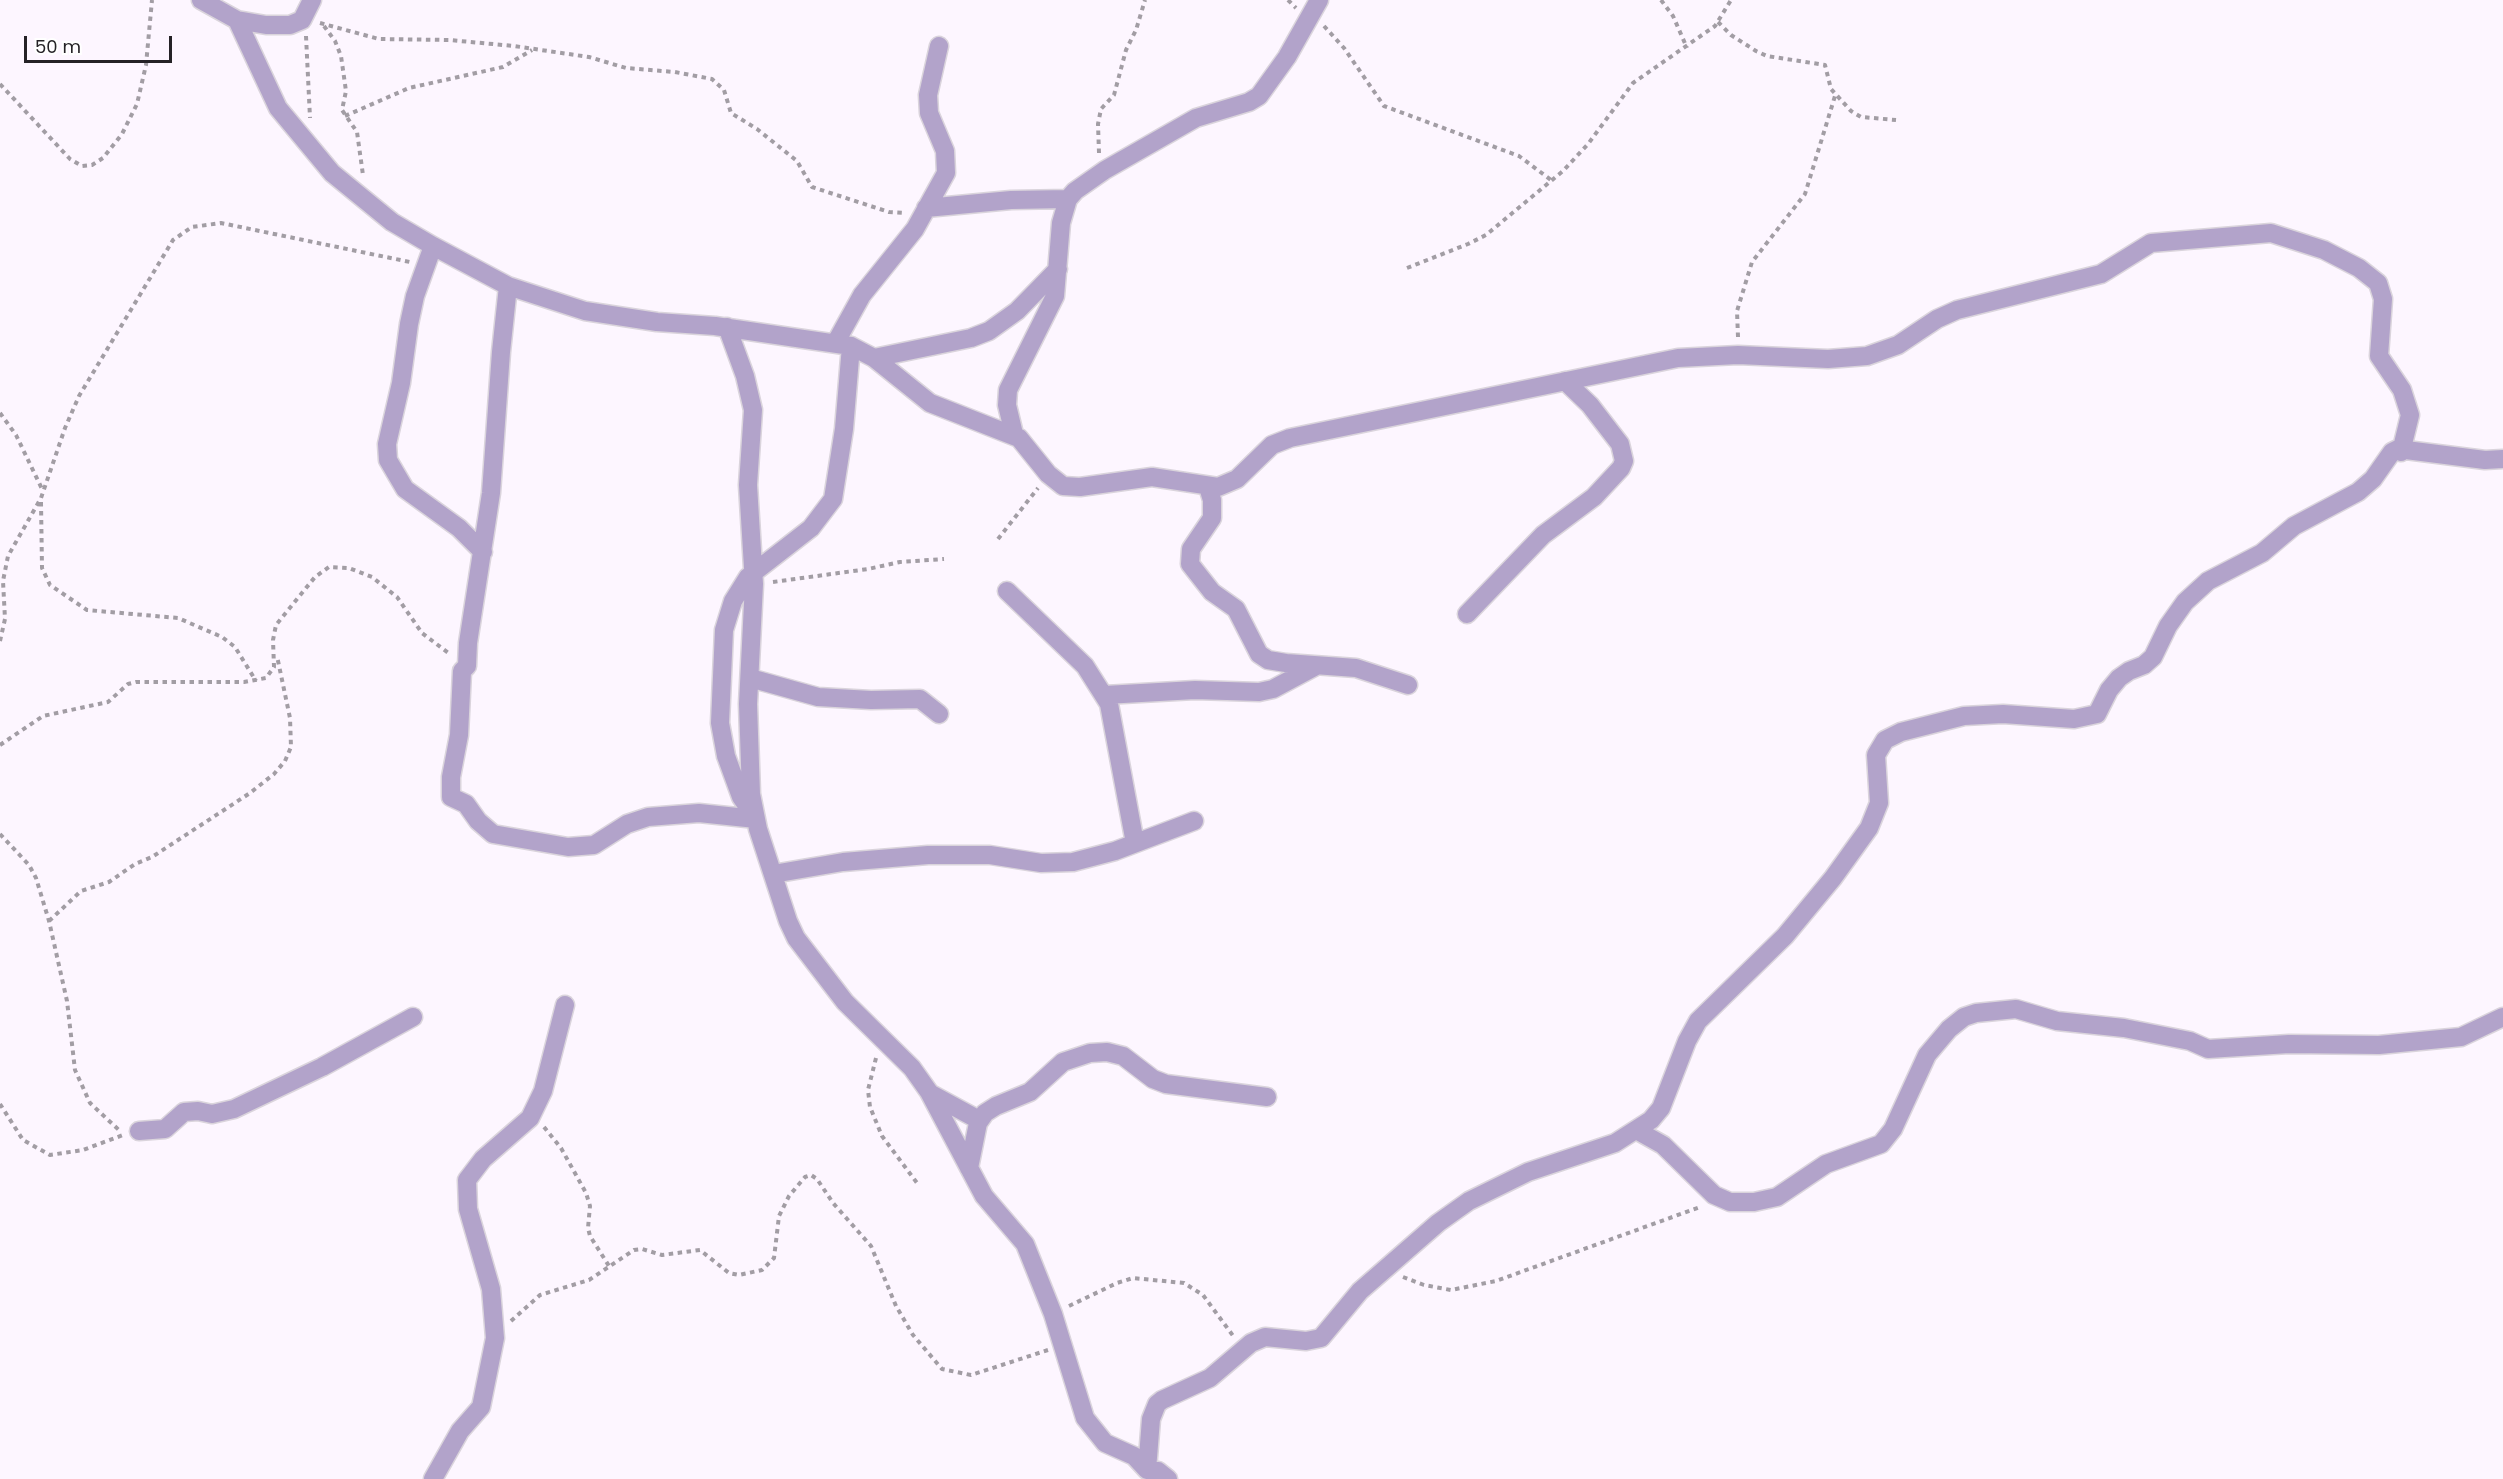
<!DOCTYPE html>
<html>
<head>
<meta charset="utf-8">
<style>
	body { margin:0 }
	#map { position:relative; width:2503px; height:1479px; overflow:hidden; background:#fdf6ff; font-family:Poppins,sans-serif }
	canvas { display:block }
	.scale { position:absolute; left:24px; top:36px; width:148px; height:27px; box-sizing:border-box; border:3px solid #252226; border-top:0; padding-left:8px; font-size:18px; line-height:21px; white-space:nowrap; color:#252226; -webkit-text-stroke:4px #fff; paint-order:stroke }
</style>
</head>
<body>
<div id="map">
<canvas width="2503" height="1479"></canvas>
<div class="scale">50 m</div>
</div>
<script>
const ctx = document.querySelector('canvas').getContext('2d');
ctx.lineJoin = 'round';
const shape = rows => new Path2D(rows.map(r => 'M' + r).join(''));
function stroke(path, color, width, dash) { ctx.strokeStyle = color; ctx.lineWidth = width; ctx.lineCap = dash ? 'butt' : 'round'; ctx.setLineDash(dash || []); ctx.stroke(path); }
const street = shape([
	[201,0,237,20,278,108,332,173,392,222,433,246,508,286,585,311,657,322,715,326,851,346,874,358,930,403,1019,438,1048,474,1063,486,1080,487,1152,477,1218,487,1237,479,1272,445,1290,438,1678,358,1738,355,1828,359,1867,356,1898,345,1937,319,1957,310,2101,274,2151,243,2271,233,2324,250,2359,268,2378,283,2383,299,2379,356,2402,390,2410,415,2401,452],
	[237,20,266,25,290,25,302,20,312,0],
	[926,208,1011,200,1068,199],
	[433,246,415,296,409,324,401,383,387,444,388,460,405,489,459,528,483,552],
	[508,286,501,352,491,493,468,643,467,666,462,671,459,735,451,777,451,797,466,804,478,821,493,834,568,847,594,845,627,824,648,817,699,813,756,819],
	[727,327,745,376,753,410,748,485,754,584,748,704,751,794,758,829,788,921,796,938,845,1002,912,1068,929,1092,984,1196,1025,1244,1053,1314,1085,1418,1105,1443,1134,1456,1147,1470,1158,1471,1168,1479],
	[836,342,862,295,915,229,946,173,945,151,929,113,928,95,939,46],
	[874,358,971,338,989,331,1017,311,1058,269],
	[1014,434,1007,405,1008,390,1055,296,1061,223,1068,199,1075,191,1105,170,1196,118,1249,102,1259,96,1287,57,1319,0],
	[1208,487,1212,500,1212,518,1191,549,1190,564,1212,592,1236,609,1259,654,1268,660,1286,663,1356,668,1408,685],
	[1007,591,1085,666,1109,704,1135,843],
	[1467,614,1543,535,1594,497,1621,468,1624,461,1620,444,1590,405,1565,381],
	[750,678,818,697,871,700,920,699,939,714],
	[1105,695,1195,690,1259,692,1273,689,1316,666],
	[750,810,741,797,726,756,720,723,724,630,733,601,748,577,811,528,833,499,844,429,851,346],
	[773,874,843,862,928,855,990,855,1041,863,1073,862,1115,851,1194,821],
	[931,1094,979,1120],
	[139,1131,165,1129,184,1112,198,1111,212,1114,234,1109,322,1067,413,1017],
	[1638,1131,1663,1145,1714,1195,1730,1202,1754,1202,1777,1197,1826,1164,1881,1144,1893,1129,1927,1055,1949,1029,1964,1017,1976,1013,2016,1009,2057,1021,2124,1028,2190,1041,2208,1049,2289,1044,2379,1045,2461,1037,2503,1017],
	[969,1168,978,1123,985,1113,996,1106,1030,1092,1063,1062,1090,1053,1107,1052,1123,1056,1153,1079,1166,1084,1267,1097],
	[1147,1470,1151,1419,1157,1404,1162,1400,1210,1378,1251,1343,1265,1337,1306,1341,1321,1338,1360,1291,1438,1223,1469,1201,1528,1172,1615,1143,1651,1120,1661,1108,1687,1041,1698,1021,1785,936,1833,878,1869,828,1879,803,1876,755,1885,740,1901,732,1964,716,2003,714,2074,719,2097,714,2109,690,2119,678,2129,671,2144,665,2153,657,2168,626,2185,602,2208,581,2262,553,2294,526,2358,492,2373,479,2392,452,2398,449,2485,460,2503,459],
	[433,1479,460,1431,481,1407,495,1338,491,1289,468,1209,467,1180,483,1159,530,1118,543,1091,565,1005]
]);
stroke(street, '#dad4dc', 21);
stroke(shape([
	[1288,0,1296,8],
	[1661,0,1673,16,1687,48],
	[1718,22,1731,35,1756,51,1767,56,1825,65,1831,89,1851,111,1861,117,1896,120],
	[320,23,379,39,449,40,514,46,589,57,626,68,675,72,712,79,724,90,731,113,757,129,797,161,812,187,889,212,905,213],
	[324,26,335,41,341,56,346,91,342,110,357,132,363,175],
	[1324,26,1344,48,1384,106,1519,156,1551,180],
	[306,36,310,118],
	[0,84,70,159,82,166,92,165,103,158,122,134,137,104,146,65,152,0],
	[345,116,409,88,503,67,532,50],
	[1099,153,1098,124,1101,109,1114,95,1126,50,1136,30,1145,0],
	[1407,268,1468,244,1486,235,1504,220,1563,171,1588,144,1633,83,1715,26,1731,0],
	[1738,337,1737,311,1752,262,1805,194,1835,96],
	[0,413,16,435,43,491],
	[41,502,42,568,50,585,87,610,178,618,222,637,235,647,256,681],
	[998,539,1038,488],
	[773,582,868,569,900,562,944,559],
	[0,641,5,619,3,581,8,556,41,498,65,428,79,396,173,240,192,227,221,223,410,262],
	[0,745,43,716,108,702,128,684,136,682,244,682,266,678,274,667,273,640,276,625,315,577,329,567,349,568,372,577,397,597,422,633,451,655],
	[0,834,29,865,36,878,49,921,67,1001,75,1070,90,1103,121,1132],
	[49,921,81,891,109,882,135,864,152,857,250,793,274,774,285,761,291,747,290,718,277,656],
	[876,1058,868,1090,870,1107,882,1136,917,1183],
	[0,1104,23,1140,50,1155,83,1150,123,1135],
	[544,1127,561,1148,586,1193,590,1206,588,1228,590,1236,609,1266],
	[1403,1277,1424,1285,1451,1290,1496,1281,1700,1207],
	[1069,1306,1117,1283,1133,1278,1184,1283,1203,1295,1234,1337],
	[511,1321,540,1295,589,1280,634,1250,642,1249,662,1255,700,1250,729,1273,739,1275,762,1270,774,1258,779,1216,789,1196,805,1177,811,1175,817,1179,833,1203,871,1246,896,1306,913,1335,942,1369,971,1375,1048,1350]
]), '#a29da4', 4, [4.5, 4.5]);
stroke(street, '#b2a3ca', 18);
</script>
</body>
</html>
